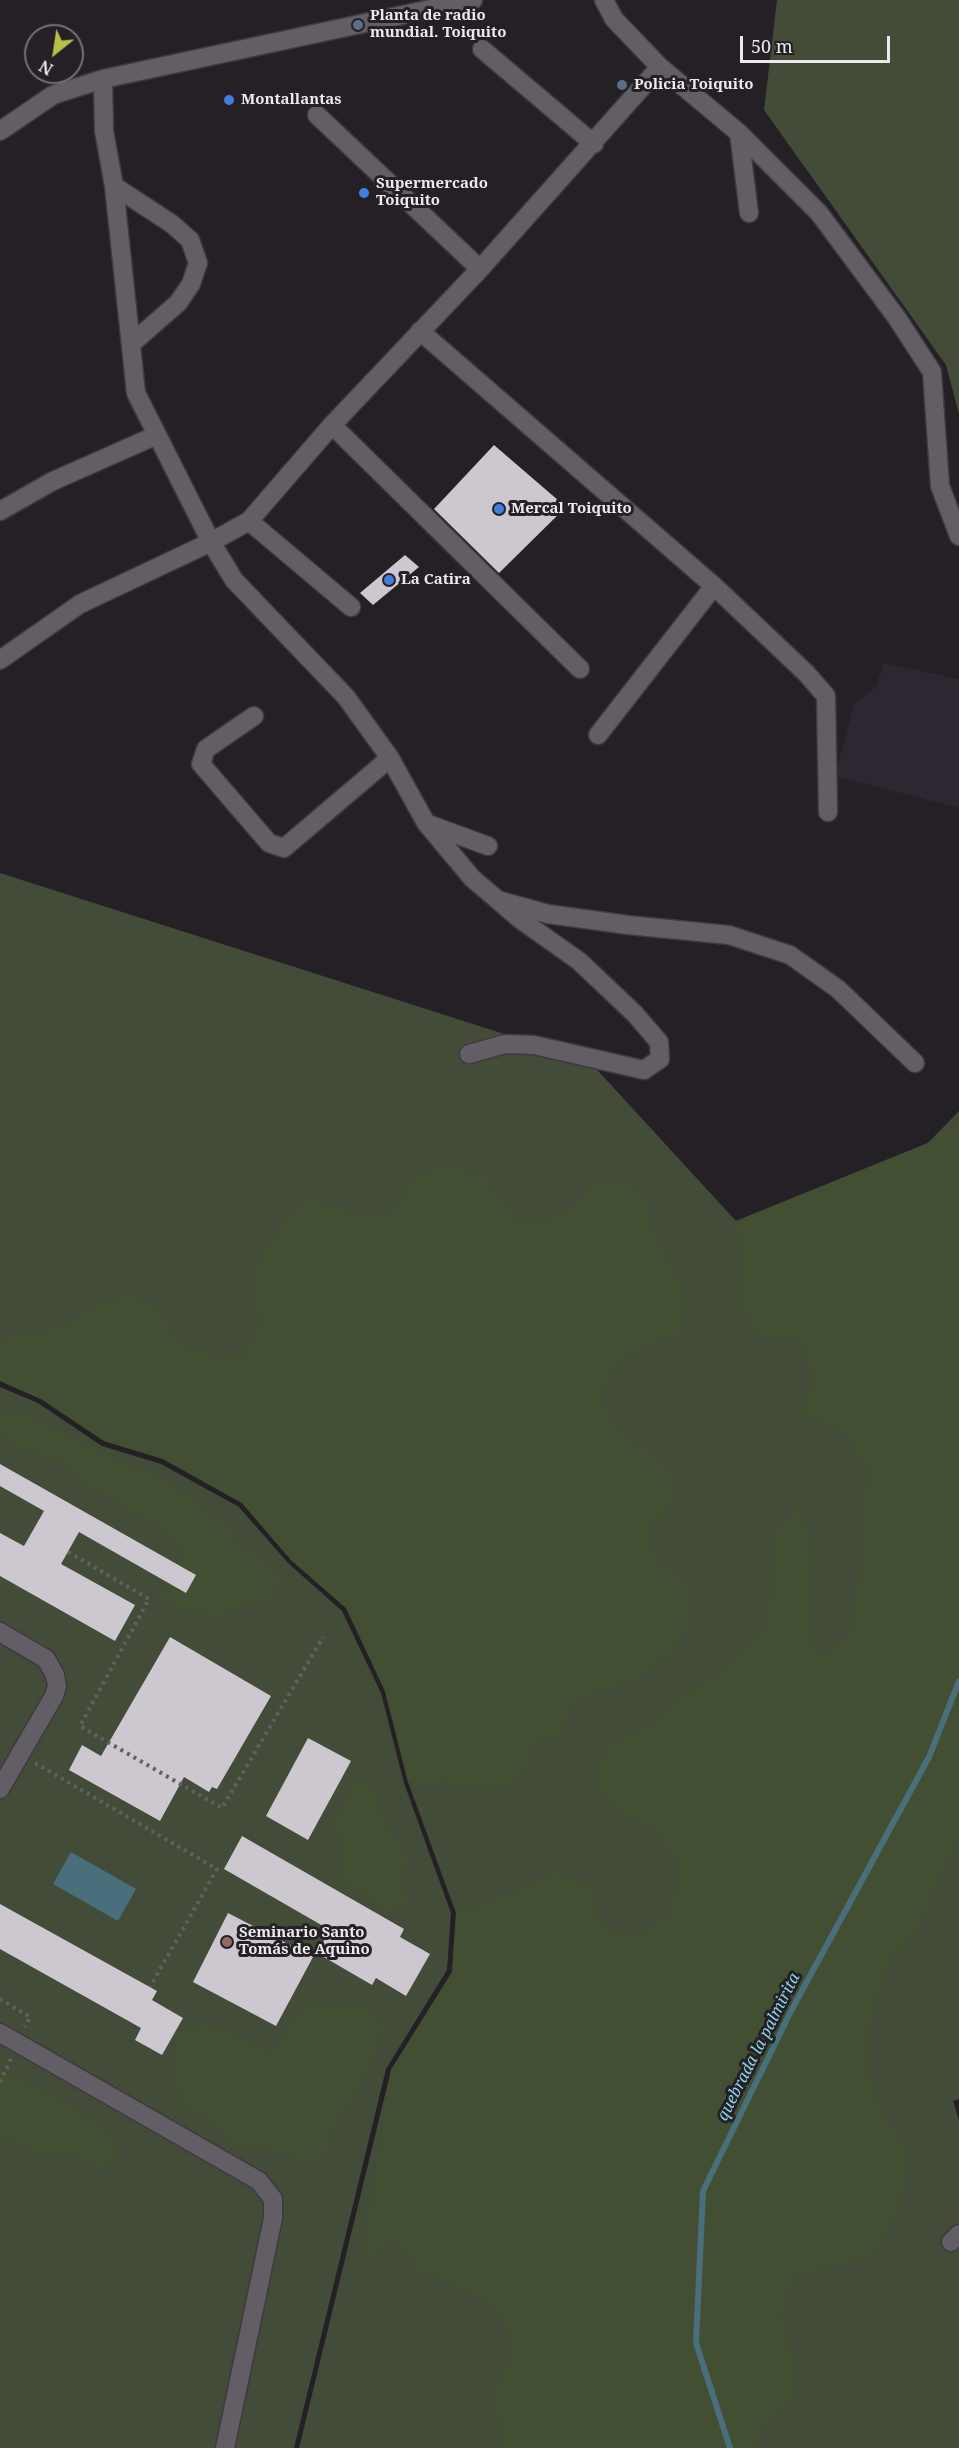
<!DOCTYPE html>
<html>
<head>
<meta charset="utf-8">
<style>
	body { margin:0 }
	#map { position:relative; width:959px; height:2448px; overflow:hidden; background:#242025; font-family:"Noto Serif",serif }
	canvas { display:block }
	.north { position:absolute; left:24px; top:24px; width:60px; height:60px; box-sizing:border-box; background:#242025; border:2px solid #747075; border-radius:50%; rotate:210deg; font-size:16px; font-weight:700; line-height:24px; text-align:center; color:#ece9ed }
	.north::after { content:''; display:block; margin:auto; width:21px; height:27px; background:#b9c046; clip-path:polygon(50% 0,100% 100%,50% 72%,0 100%) }
	.scale { position:absolute; left:740px; top:36px; width:150px; height:27px; box-sizing:border-box; border:3px solid #ece9ed; border-top:0; padding-left:8px; font-size:18px; line-height:21px; white-space:nowrap; color:#ece9ed; -webkit-text-stroke:4px #242025; paint-order:stroke }
</style>
</head>
<body>
<div id="map">
<canvas width="959" height="2448"></canvas>
<div class="north">N</div>
<div class="scale">50 m</div>
</div>
<script>
const ctx = document.querySelector('canvas').getContext('2d');
ctx.lineJoin = 'round';
function paint(path, color) { ctx.fillStyle = color; ctx.fill(path, 'evenodd'); }
const shape = rows => new Path2D(rows.map(r => 'M' + r).join(''));
function stroke(path, color, width, dash) { ctx.strokeStyle = color; ctx.lineWidth = width; ctx.lineCap = dash ? 'butt' : 'round'; ctx.setLineDash(dash || []); ctx.stroke(path); }
function label(font, color, halo, rows, align = 'center') {
  ctx.font = font + ' "Noto Serif",serif'; ctx.lineWidth = 6; ctx.setLineDash([]); ctx.textBaseline = 'middle'; ctx.strokeStyle = halo; ctx.fillStyle = color; for (const [text, x, y, turn = 0] of rows) {
    ctx.save(); ctx.translate(x, y); ctx.rotate((+turn || 0) * Math.PI / 180); ctx.textAlign = isNaN(turn) ? turn : align; if (halo) ctx.strokeText(text, 0, 0); ctx.fillText(text, 0, 0); ctx.restore();
  }
}
paint(shape([
	[883,663,959,679,959,808,835,776,854,704,876,687]
]), '#2e2631');
paint(shape([
	[777,0,959,0,959,414,946,365,764,110],
	[0,873,589,1061,736,1221,928,1143,959,1111,959,2099,953,2101,959,2120,959,2448,299,2448,391,2070,452,1972,456,1913,408,1782,385,1691,346,1608,291,1560,242,1503,163,1459,104,1441,41,1399,0,1381],
	[0,1387,38,1403,102,1446,161,1464,239,1507,288,1563,342,1611,381,1693,404,1783,451,1913,447,1970,386,2069,294,2448,0,2448]
]), '#434b39');
paint(shape([
	[959,1123,959,1835,917,1930,892,1958,876,1996,868,2035,869,2076,881,2114,905,2144,905,2183,893,2223,874,2257,833,2265,792,2280,781,2319,793,2358,793,2396,768,2425,751,2448,505,2448,498,2429,497,2387,515,2344,496,2306,459,2287,420,2273,393,2237,360,2265,391,2070,452,1972,456,1913,518,1891,556,1872,593,1887,599,1927,636,1938,670,1913,680,1869,656,1828,618,1811,592,1777,611,1744,649,1726,678,1699,714,1676,746,1652,768,1619,774,1537,797,1505,814,1542,808,1620,817,1659,849,1636,862,1554,867,1466,844,1432,801,1415,814,1377,798,1338,758,1337,737,1301,742,1258,736,1221,928,1143,944,1127],
	[456,1166,483,1175,499,1199,518,1220,548,1219,574,1207,592,1184,624,1180,646,1199,651,1227,666,1251,679,1279,687,1306,681,1333,652,1344,629,1357,609,1377,602,1404,618,1429,661,1463,678,1486,667,1512,646,1531,655,1558,676,1574,692,1595,689,1627,672,1652,650,1671,626,1685,596,1692,571,1707,559,1734,533,1746,523,1775,497,1791,440,1782,408,1782,385,1691,346,1608,291,1560,242,1503,163,1459,104,1441,41,1399,0,1381,0,1345,15,1333,45,1332,72,1321,95,1306,124,1296,152,1301,167,1325,189,1347,216,1358,247,1354,259,1329,253,1269,284,1221,308,1199,362,1214,390,1213,406,1190,427,1171],
	[2,1413,26,1415,131,1467,156,1476,194,1499,229,1528,236,1544,259,1557,282,1581,270,1602,243,1605,219,1616,187,1611,158,1597,183,1554,175,1543,147,1517,125,1512,107,1494,88,1487,66,1466,46,1455,15,1447,0,1431],
	[359,1777,377,1792,383,1816,410,1862,397,1875,409,1900,386,1915,365,1895,337,1879,345,1851,333,1821,345,1804],
	[307,2001,331,2005,361,2004,386,2027,356,2097,335,2119,333,2141,313,2165,282,2151,241,2147,207,2118,178,2104,175,2031,206,2024,241,2037,272,2052],
	[0,2072,24,2080,89,2117,112,2141,120,2163,100,2169,72,2153,44,2155,8,2140,0,2140]
]), '#434f32');
paint(shape([
	[71,1852,136,1889,118,1921,53,1884]
]), '#486f7b');
stroke(shape([
	[730,2448,696,2343,703,2191,792,2009,929,1757,959,1681]
]), '#486f7b', 6);
paint(shape([
	[494,445,566,507,499,573,434,509],
	[405,555,419,567,373,605,360,593],
	[0,1464,196,1575,186,1593,79,1532,61,1564,135,1605,115,1641,0,1576,0,1533,24,1546,44,1511,0,1486],
	[170,1637,271,1696,217,1789,212,1787,209,1792,184,1777,160,1821,69,1770,82,1745,101,1756],
	[308,1738,351,1761,308,1840,266,1816],
	[242,1836,404,1929,400,1937,430,1954,406,1996,376,1978,372,1985,317,1953,330,1930,224,1869],
	[0,1904,157,1991,152,2000,183,2018,162,2055,135,2040,141,2028,0,1949],
	[228,1913,313,1957,276,2026,193,1982]
]), '#cdc8cf');
const minor = shape([
	[604,0,614,19,660,67,739,133,819,213,897,318,932,372,940,486,959,536],
	[482,49,594,144],
	[103,79,104,131,114,186,136,393,211,542,234,580,346,697,390,758,426,823,472,878,521,920,579,961,635,1014,659,1042,660,1059,644,1070,534,1045,505,1044,469,1054],
	[317,115,480,269],
	[0,131,53,95,103,79,473,0],
	[739,133,749,213],
	[114,186,172,224,190,240,198,263,191,284,178,303,131,344],
	[420,331,714,586,806,673,826,696,828,812],
	[332,425,580,669],
	[0,511,53,481,157,435],
	[249,521,351,607],
	[0,660,80,604,211,542,249,521,332,425,480,269,660,67],
	[254,716,206,749,201,764,269,843,284,848,390,758],
	[598,735,714,586],
	[428,824,488,846],
	[501,901,548,914,628,925,729,935,790,955,838,989,915,1063],
	[0,1632,46,1659,55,1675,57,1686,54,1696,0,1789],
	[0,2033,259,2181,273,2199,273,2218,225,2448],
	[951,2242,959,2234]
]);
stroke(minor, '#3e3a3f', 21);
stroke(shape([
	[68,1552,149,1599,80,1726,222,1808,323,1637],
	[35,1763,217,1869,150,1987],
	[0,1999,30,2017,25,2027],
	[0,2082,11,2059]
]), '#636064', 4, [3, 4.5]);
stroke(minor, '#635e65', 18);
for (const [x, y, r, color] of [
	[358,25,6,"#5c6f8a"],
	[622,85,6,"#5c6f8a"],
	[229,100,6,"#3f7fe0"],
	[364,193,6,"#3f7fe0"],
	[499,509,6,"#3f7fe0"],
	[389,580,6,"#3f7fe0"],
	[227,1942,6,"#8d6e63"]
]) { const dot = new Path2D(); dot.arc(x, y, r, 0, 2 * Math.PI); ctx.fillStyle = color; ctx.fill(dot); stroke(dot, '#242025', 2); }
label('bold 15px', '#ece9ed', '#242025', [
	["Planta de radio",370,16],
	["mundial. Toiquito",370,33],
	["Policia Toiquito",634,85],
	["Montallantas",241,100],
	["Supermercado",376,184],
	["Toiquito",376,201],
	["Mercal Toiquito",511,509],
	["La Catira",401,580],
	["Seminario Santo",239,1933],
	["Tomás de Aquino",239,1950]
], 'left');
label('italic 16px', '#89d2e7', '#242025', [
	["quebrada la palmirita",759,2047,-63]
]);
</script>
</body>
</html>
